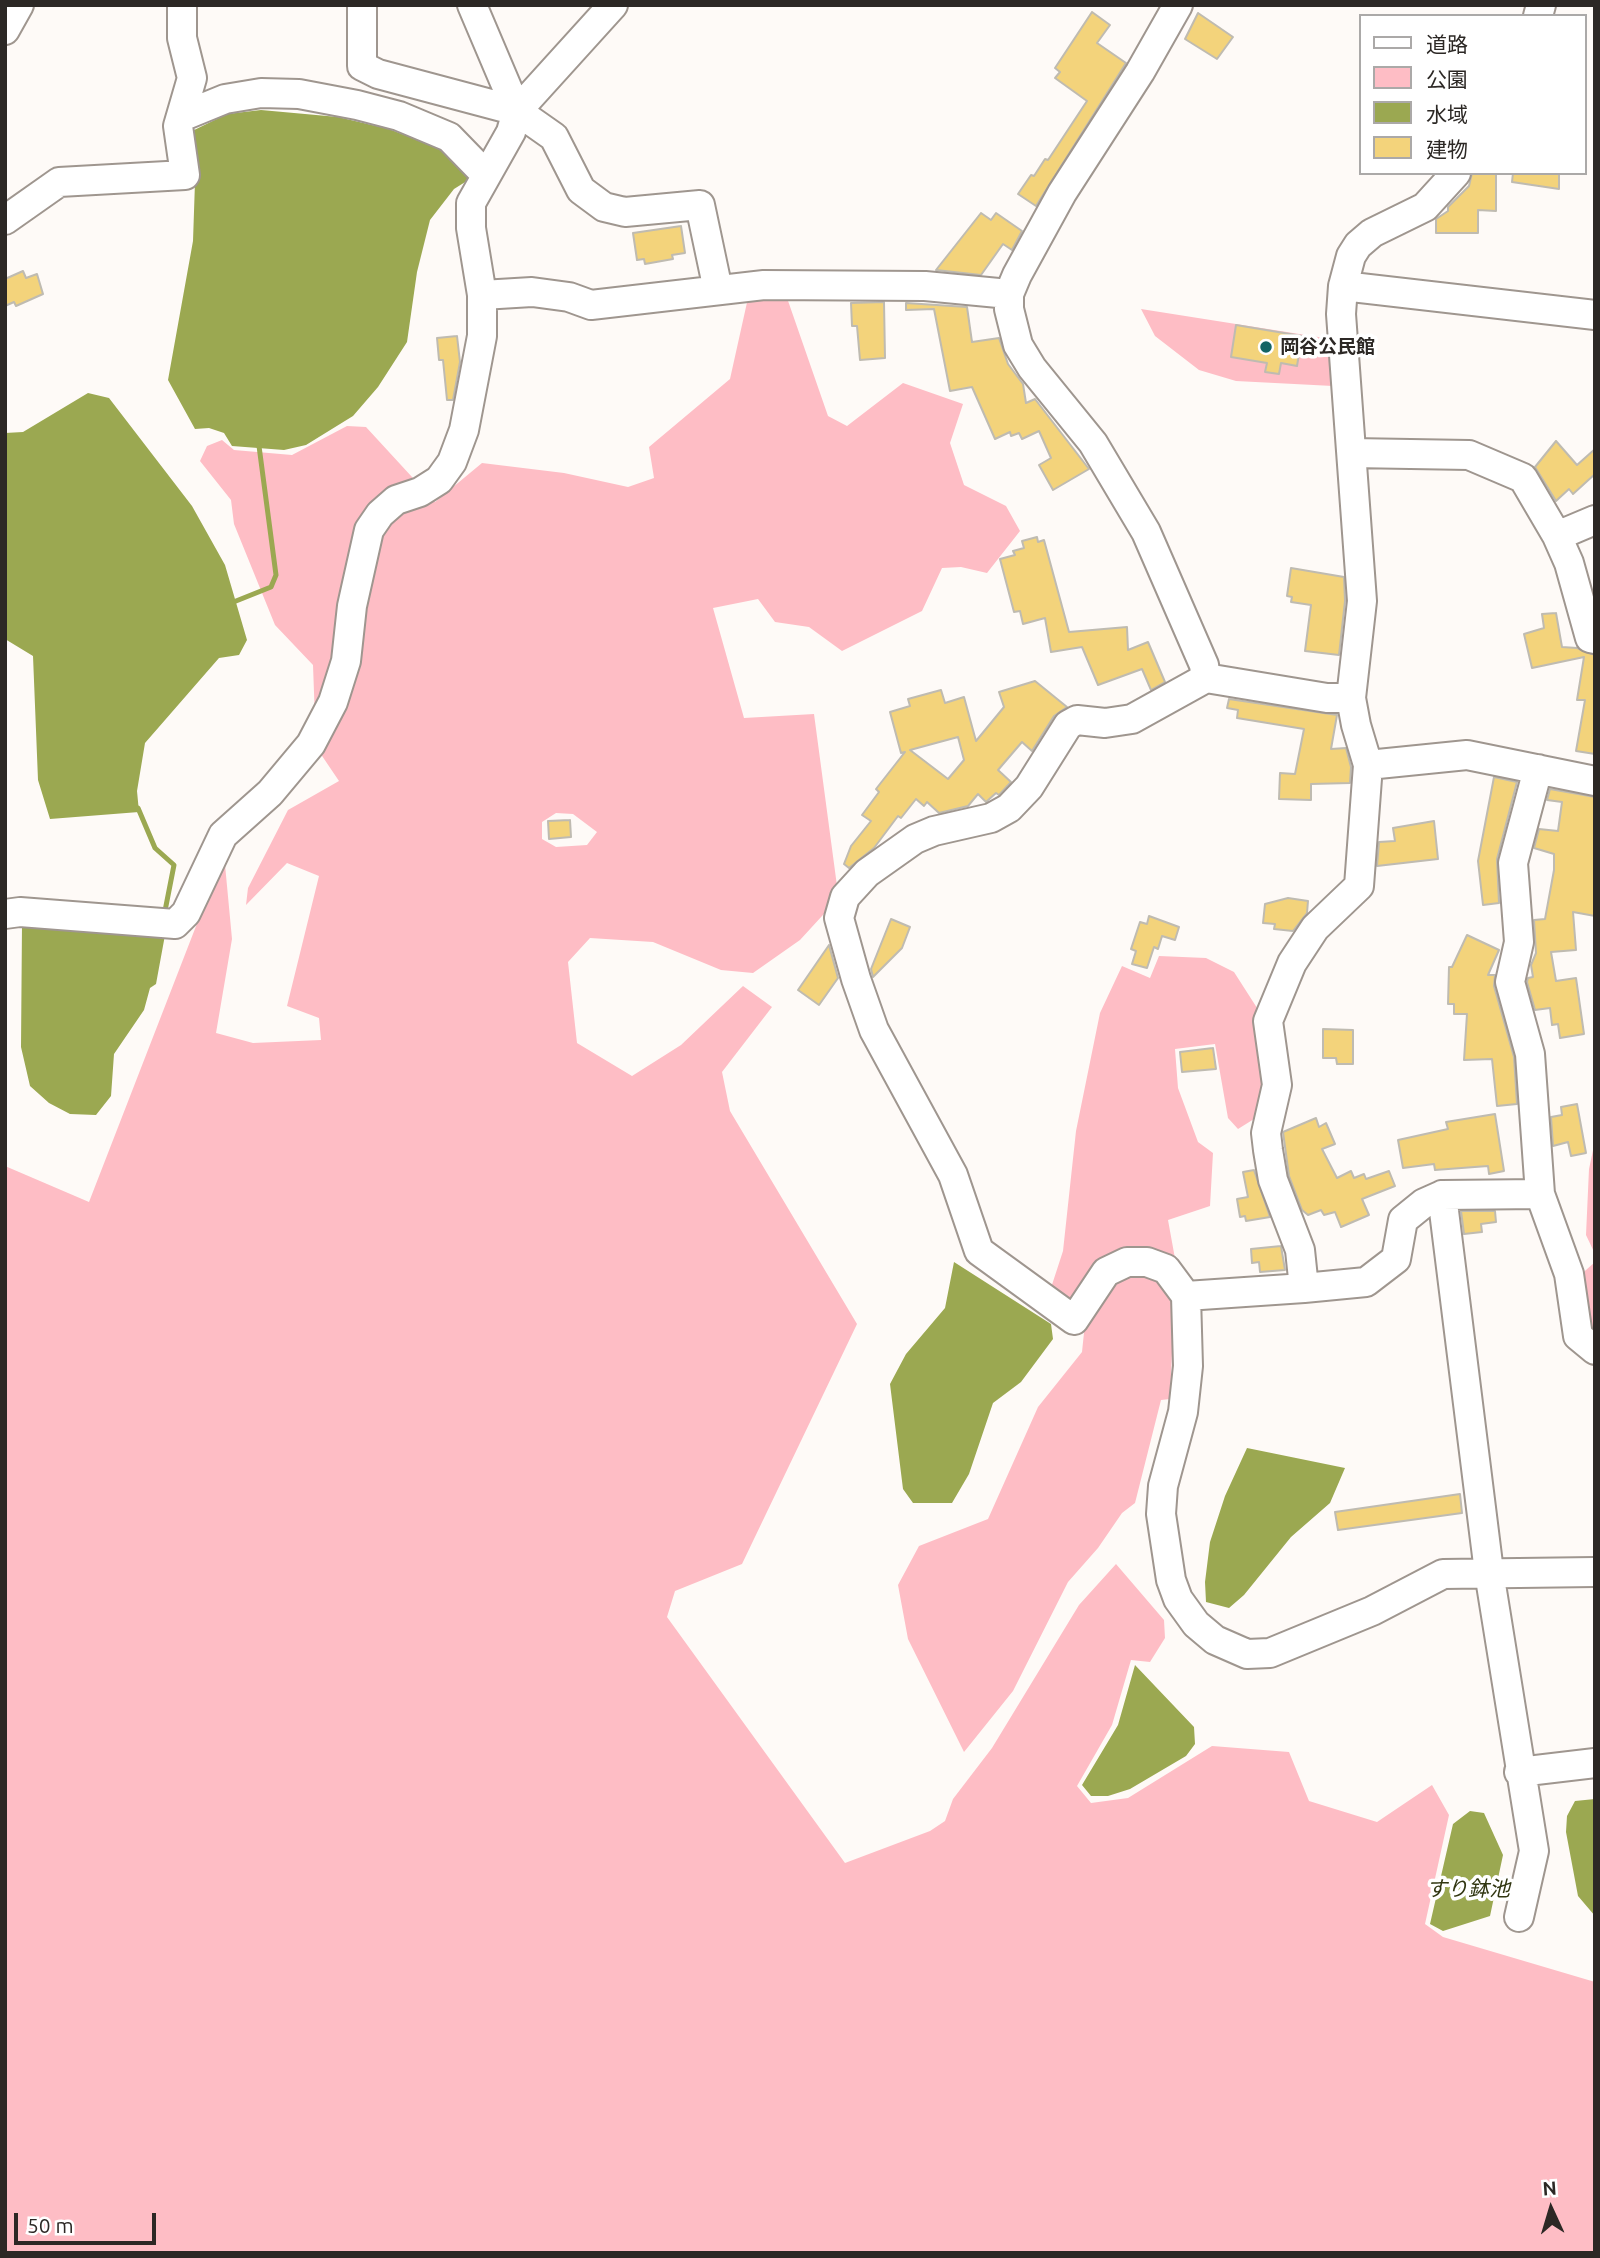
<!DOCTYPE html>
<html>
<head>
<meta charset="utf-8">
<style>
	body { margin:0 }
	#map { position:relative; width:1600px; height:2258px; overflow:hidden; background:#fefaf7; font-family:Ubuntu,"Noto Sans JP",sans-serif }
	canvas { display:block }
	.frame { position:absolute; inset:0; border:7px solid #2c2825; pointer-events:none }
	.legend { position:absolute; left:1359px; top:14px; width:228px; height:161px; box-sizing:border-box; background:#fff; border:2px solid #aba9a8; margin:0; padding:9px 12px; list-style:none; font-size:21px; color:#2c2825 }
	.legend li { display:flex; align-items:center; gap:14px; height:35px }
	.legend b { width:35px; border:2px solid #aba9a8 }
	.north { position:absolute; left:1516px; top:2174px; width:70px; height:70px; -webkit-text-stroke:5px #fff; paint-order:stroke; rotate:356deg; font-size:19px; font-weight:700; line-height:28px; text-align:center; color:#2c2825 }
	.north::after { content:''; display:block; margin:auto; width:24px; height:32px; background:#2c2825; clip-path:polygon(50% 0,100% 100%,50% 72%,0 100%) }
	.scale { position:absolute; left:14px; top:2213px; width:142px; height:32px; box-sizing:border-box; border:4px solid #2c2825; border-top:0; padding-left:9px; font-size:21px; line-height:24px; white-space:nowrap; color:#2c2825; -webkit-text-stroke:5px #fff; paint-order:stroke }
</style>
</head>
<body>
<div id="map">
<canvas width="1600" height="2258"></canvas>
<div class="frame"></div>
<ul class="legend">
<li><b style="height:9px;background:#fff"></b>道路</li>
<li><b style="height:19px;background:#febdc5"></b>公園</li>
<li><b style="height:19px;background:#9ba851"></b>水域</li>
<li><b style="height:19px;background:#f3d37b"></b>建物</li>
</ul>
<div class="north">N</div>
<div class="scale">50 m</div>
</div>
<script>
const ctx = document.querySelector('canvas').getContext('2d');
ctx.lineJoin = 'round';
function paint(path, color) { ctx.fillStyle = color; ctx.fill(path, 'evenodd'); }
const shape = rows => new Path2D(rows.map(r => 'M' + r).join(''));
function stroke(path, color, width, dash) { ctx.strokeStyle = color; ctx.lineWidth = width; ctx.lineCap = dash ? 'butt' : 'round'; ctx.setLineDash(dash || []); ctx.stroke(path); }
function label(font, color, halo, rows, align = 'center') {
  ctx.font = font + ' Ubuntu,"Noto Sans JP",sans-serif'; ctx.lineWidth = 7; ctx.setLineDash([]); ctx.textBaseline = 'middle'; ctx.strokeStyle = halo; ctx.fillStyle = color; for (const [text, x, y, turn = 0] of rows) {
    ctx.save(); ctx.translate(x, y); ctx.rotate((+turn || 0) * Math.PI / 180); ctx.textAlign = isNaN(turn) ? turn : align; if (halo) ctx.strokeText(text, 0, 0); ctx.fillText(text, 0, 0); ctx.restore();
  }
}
paint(shape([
	[786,295,828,416,847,426,903,383,963,404,950,443,964,485,1006,506,1020,531,987,573,961,567,942,568,922,611,842,651,809,627,775,622,758,599,713,608,744,718,814,714,837,886,833,904,800,940,753,973,721,970,653,942,590,938,568,962,577,1043,632,1076,681,1045,743,986,772,1007,722,1072,730,1111,857,1324,742,1564,675,1591,667,1617,845,1863,930,1831,945,1821,953,1799,992,1748,1079,1605,1116,1564,1164,1620,1165,1638,1150,1662,1131,1660,1112,1725,1077,1786,1091,1803,1128,1798,1212,1746,1289,1752,1309,1801,1377,1822,1432,1785,1449,1815,1425,1924,1443,1937,1595,1982,1595,2253,5,2253,5,1166,89,1202,224,854,232,939,216,1033,253,1043,321,1040,319,1018,287,1006,319,876,287,863,246,905,248,888,288,810,339,781,316,747,313,665,275,625,234,524,231,500,200,461,207,446,222,440,234,450,292,455,347,426,366,427,435,502,482,463,564,473,628,487,654,478,649,447,730,379,748,298],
	[556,813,573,814,597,832,587,845,556,847,542,839,542,822],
	[1141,309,1331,339,1333,386,1236,381,1199,370,1155,336],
	[1159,956,1206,958,1234,972,1259,1011,1267,1093,1254,1119,1238,1129,1228,1118,1215,1044,1175,1049,1178,1088,1198,1142,1213,1153,1210,1206,1168,1220,1176,1264,1158,1257,1071,1308,1049,1294,1063,1251,1076,1131,1100,1013,1122,966,1150,978],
	[1595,1141,1595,1254,1586,1235,1589,1169],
	[1595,1262,1595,1341,1586,1334,1577,1278],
	[1134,1273,1150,1276,1168,1292,1174,1306,1170,1399,1161,1400,1135,1503,1122,1513,1098,1548,1068,1582,1013,1691,964,1752,908,1639,898,1585,919,1546,988,1519,1038,1407,1082,1352,1085,1323,1111,1287]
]), '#febdc5');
paint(shape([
	[261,110,338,117,389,129,446,151,470,179,454,189,430,220,417,272,407,342,378,387,353,416,306,445,284,450,232,446,224,433,209,428,195,429,168,380,193,241,195,182,186,134,227,114],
	[88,393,109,398,192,506,225,565,247,640,239,655,219,658,145,743,137,791,139,812,50,819,38,780,33,656,5,639,5,433,23,432],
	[22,924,165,935,156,984,150,988,144,1010,114,1054,111,1096,96,1115,70,1114,49,1103,30,1086,21,1047],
	[954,1262,1051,1324,1053,1339,1021,1382,993,1403,969,1474,952,1503,913,1503,903,1489,890,1384,906,1354,945,1308],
	[1247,1448,1345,1468,1330,1503,1291,1537,1244,1595,1229,1608,1206,1602,1205,1582,1210,1542,1225,1496],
	[1135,1665,1194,1727,1195,1744,1186,1756,1130,1789,1108,1796,1091,1796,1082,1785,1118,1725],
	[1595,1799,1595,1916,1578,1896,1566,1832,1567,1816,1575,1801],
	[1470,1811,1484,1813,1503,1855,1490,1916,1443,1931,1430,1924,1453,1824]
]), '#9ba851');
stroke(shape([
	[231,603,271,587,276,575,259,446],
	[138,808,155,848,174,865,164,916]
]), '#9ba851', 5);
const building = shape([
	[1092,12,1110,25,1097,43,1126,63,1036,206,1018,194,1031,175,1034,176,1045,159,1048,160,1087,101,1055,78,1060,72,1055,68,1092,12],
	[1198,13,1233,37,1217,59,1185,39,1198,13],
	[1472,173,1496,173,1496,211,1478,210,1478,233,1436,233,1436,219,1448,211,1448,207,1469,186,1472,173],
	[1513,173,1559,173,1559,189,1512,182,1513,173],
	[981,213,991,220,996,213,1022,231,1012,250,1003,244,981,275,936,270,981,213],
	[681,226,685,253,672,255,673,259,645,264,644,259,637,260,633,233,681,226],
	[23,271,26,278,37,274,43,294,16,306,14,302,5,306,5,279,23,271],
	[884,302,885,358,860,360,857,326,852,326,851,303,884,302],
	[906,303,967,307,972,342,999,338,1008,364,1023,384,1026,403,1035,399,1089,469,1053,490,1039,465,1051,458,1039,431,1022,439,1019,433,1011,436,1010,432,995,439,972,387,950,391,934,309,906,310,906,303],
	[1236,325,1302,336,1297,366,1281,363,1279,374,1265,372,1267,363,1231,357,1236,325],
	[457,336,460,362,453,400,447,400,443,360,439,360,437,338,457,336],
	[1556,441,1577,465,1595,449,1595,474,1573,494,1569,489,1556,501,1535,467,1556,441],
	[1037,537,1038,542,1044,540,1069,632,1127,627,1128,650,1148,642,1165,682,1151,690,1142,669,1098,685,1082,647,1051,652,1045,618,1023,624,1020,611,1014,612,1000,559,1015,555,1013,551,1024,548,1022,541,1037,537],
	[1291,568,1344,577,1345,601,1339,655,1305,651,1311,605,1291,602,1292,597,1287,596,1291,568],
	[1556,613,1562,647,1577,648,1595,655,1595,754,1576,751,1585,700,1577,700,1584,657,1532,668,1524,634,1544,628,1542,614,1556,613],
	[1035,681,1067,707,1054,716,1032,751,1022,742,998,770,1011,782,999,795,996,793,986,802,978,794,968,806,939,813,927,802,924,806,916,799,901,818,898,816,874,848,849,868,844,864,851,846,871,821,862,815,879,792,876,789,905,752,901,753,890,712,910,706,908,699,941,690,945,703,964,697,976,741,1004,707,999,692,1035,681],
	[958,737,964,760,948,779,910,750,958,737],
	[1229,699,1337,715,1331,749,1346,748,1351,767,1350,783,1311,784,1311,800,1279,799,1280,773,1295,774,1304,729,1237,718,1238,710,1227,708,1229,699],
	[1494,777,1517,782,1497,859,1499,903,1483,905,1478,861,1494,777],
	[1550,789,1595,797,1595,916,1573,912,1576,950,1551,952,1556,981,1576,978,1584,1034,1560,1038,1558,1024,1552,1025,1550,1008,1535,1010,1527,982,1528,978,1533,977,1531,965,1536,953,1534,920,1545,919,1554,870,1554,854,1534,848,1539,829,1558,831,1562,802,1547,800,1550,789],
	[570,820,571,837,549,839,548,821,570,820],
	[1434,821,1438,859,1377,866,1379,842,1395,841,1393,828,1434,821],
	[1288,898,1308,901,1307,913,1293,931,1274,929,1275,924,1263,923,1265,904,1288,898],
	[1149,916,1179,927,1175,940,1162,936,1158,949,1154,947,1147,968,1132,964,1136,951,1131,949,1140,922,1147,924,1149,916],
	[891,919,910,927,902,948,873,977,871,969,891,919],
	[1467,935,1499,950,1488,975,1495,975,1494,986,1514,1057,1517,1104,1497,1106,1492,1059,1464,1060,1467,1014,1454,1014,1454,1004,1448,1004,1449,967,1452,967,1467,935],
	[829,945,838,978,819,1005,798,990,829,945],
	[1323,1029,1353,1030,1353,1064,1337,1064,1336,1058,1323,1058,1323,1029],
	[1213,1048,1216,1069,1182,1072,1180,1052,1213,1048],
	[1577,1104,1586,1153,1571,1156,1568,1142,1553,1146,1551,1117,1562,1115,1561,1107,1577,1104],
	[1495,1114,1504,1171,1489,1174,1488,1166,1435,1170,1434,1164,1403,1168,1398,1140,1448,1129,1446,1122,1495,1114],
	[1316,1118,1319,1127,1326,1123,1335,1144,1322,1149,1337,1178,1351,1171,1354,1178,1364,1174,1366,1179,1389,1171,1395,1186,1362,1199,1369,1215,1341,1227,1335,1212,1324,1215,1321,1210,1308,1215,1302,1210,1289,1176,1283,1132,1316,1118],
	[1254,1170,1270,1217,1246,1221,1245,1216,1240,1217,1237,1199,1248,1197,1243,1172,1254,1170],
	[1461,1211,1495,1211,1496,1222,1481,1224,1482,1232,1464,1234,1461,1211],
	[1281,1246,1285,1270,1260,1272,1259,1262,1252,1263,1251,1249,1281,1246],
	[1460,1494,1462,1513,1338,1530,1335,1512,1460,1494]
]);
paint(building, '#f3d37b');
stroke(building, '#bfbbb1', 2);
const minor = shape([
	[362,5,362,66,378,74,517,111,613,5],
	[472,5,517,111,554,137,581,190,604,207,625,212,700,205,718,290],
	[1178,5,1140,72,1062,193,1017,275,1009,294,1009,309,1018,345,1032,368,1093,443,1146,532,1204,665,1206,678],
	[1538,16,1541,5],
	[5,30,19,5],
	[181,117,225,99,261,93,299,94,357,105,399,116,449,137,486,175],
	[1456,173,1425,207,1372,233,1358,245,1351,256,1343,286,1341,314,1362,601,1351,698,1356,725,1368,765,1467,755,1595,781],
	[5,220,59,182,185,175,178,126,192,78,182,38,182,5],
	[1343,286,1595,315],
	[482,295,532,292,569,297,591,305,764,285,925,286,1009,294],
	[1352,453,1469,455,1523,478,1557,536,1595,520],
	[1557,536,1569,563,1590,638,1595,639],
	[1351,698,1327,698,1206,678,1132,719,1105,723,1077,720,1068,725,1029,787,1009,808,991,818,934,831,915,839,867,873,845,897,839,918,856,979,874,1030,953,1175,979,1251,1074,1320,1106,1272,1127,1262,1147,1262,1166,1269,1186,1296,1188,1366,1183,1412,1163,1486,1161,1514,1171,1580,1178,1599,1196,1624,1215,1640,1247,1654,1270,1653,1372,1611,1443,1574,1595,1572],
	[1368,765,1359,886,1315,928,1292,963,1268,1021,1277,1085,1266,1133,1268,1150,1273,1180,1300,1250,1304,1288,1366,1282,1396,1259,1403,1220,1424,1203,1442,1195,1540,1194],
	[1538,769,1513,863,1519,942,1510,982,1530,1054,1540,1194,1569,1274,1578,1336,1595,1350],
	[5,914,20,912,175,924,186,913,223,835,270,793,311,744,333,702,346,661,352,606,369,530,380,514,396,500,420,492,439,480,452,462,464,430,482,336,482,295,471,228,471,203,511,132,517,111],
	[1442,1195,1489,1572,1534,1851,1519,1917],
	[1186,1296,1304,1288],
	[1519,1772,1595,1763]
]);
stroke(minor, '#9f968f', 32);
stroke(minor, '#fff', 28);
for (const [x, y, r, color] of [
	[1266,347,7,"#146464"]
]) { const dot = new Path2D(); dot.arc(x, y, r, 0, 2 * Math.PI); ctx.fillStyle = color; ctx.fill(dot); stroke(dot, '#fff', 2.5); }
label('bold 19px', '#2c2825', '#fff', [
	["岡谷公民館",1280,347]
], 'left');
label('italic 21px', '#313611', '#fff', [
	["すり鉢池",1468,1889]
]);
</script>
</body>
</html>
